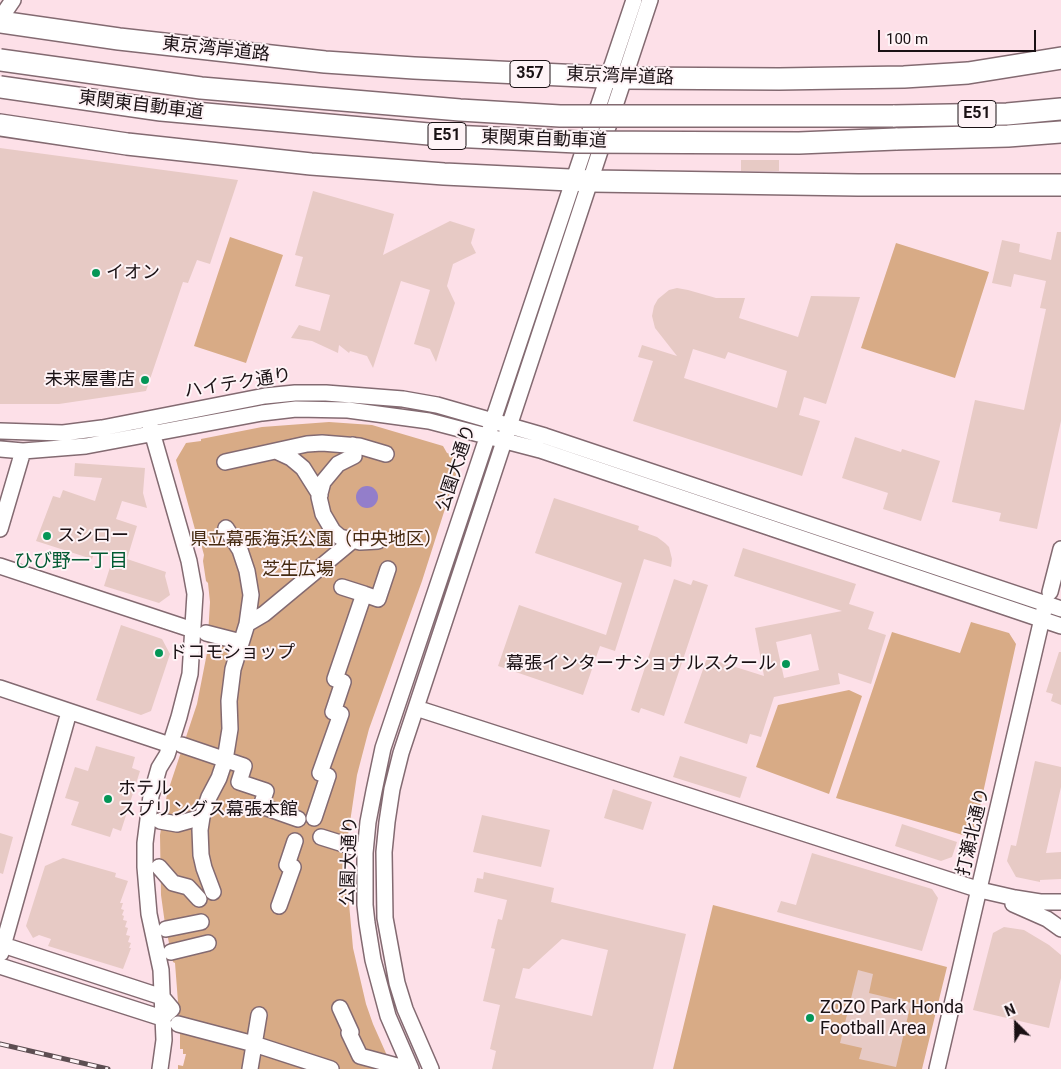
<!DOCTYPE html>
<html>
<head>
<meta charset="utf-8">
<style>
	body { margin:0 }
	#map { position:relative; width:1061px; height:1069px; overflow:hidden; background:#fde0e8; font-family:Roboto,sans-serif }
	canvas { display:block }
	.north { position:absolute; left:991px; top:999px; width:50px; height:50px; -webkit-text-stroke:4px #fef3f6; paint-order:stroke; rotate:337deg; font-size:14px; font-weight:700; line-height:20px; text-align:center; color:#1a1114 }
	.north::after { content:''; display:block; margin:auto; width:18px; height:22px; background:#1a1114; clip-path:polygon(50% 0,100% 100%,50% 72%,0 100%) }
	.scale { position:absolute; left:878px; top:30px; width:158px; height:22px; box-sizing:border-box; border:2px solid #1a1114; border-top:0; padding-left:6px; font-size:15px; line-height:18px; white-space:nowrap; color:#1a1114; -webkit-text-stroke:4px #fef3f6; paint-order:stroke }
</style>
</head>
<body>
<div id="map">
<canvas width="1061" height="1069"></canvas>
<div class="north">N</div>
<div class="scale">100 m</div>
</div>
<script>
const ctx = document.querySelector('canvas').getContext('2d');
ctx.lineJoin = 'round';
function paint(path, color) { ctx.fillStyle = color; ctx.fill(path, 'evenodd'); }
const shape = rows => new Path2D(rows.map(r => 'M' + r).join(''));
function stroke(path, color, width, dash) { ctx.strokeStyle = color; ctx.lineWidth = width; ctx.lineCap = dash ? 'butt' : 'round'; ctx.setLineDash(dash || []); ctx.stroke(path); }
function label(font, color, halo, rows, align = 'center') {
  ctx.font = font + ' Roboto,"Noto Sans JP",sans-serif'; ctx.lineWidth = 4; ctx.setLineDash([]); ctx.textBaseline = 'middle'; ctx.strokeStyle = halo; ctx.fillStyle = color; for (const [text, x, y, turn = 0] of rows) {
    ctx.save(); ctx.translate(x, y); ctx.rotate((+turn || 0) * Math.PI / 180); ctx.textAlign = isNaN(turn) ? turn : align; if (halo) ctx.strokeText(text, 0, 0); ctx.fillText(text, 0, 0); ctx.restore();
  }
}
paint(shape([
	[230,237,283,255,246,363,194,346],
	[896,243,989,272,955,378,861,348],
	[329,422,372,425,443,446,447,453,453,455,458,468,422,581,369,729,357,775,346,849,346,870,353,948,366,1004,373,1024,393,1069,178,1069,178,1065,183,1066,186,1054,183,1054,183,1049,180,1049,180,1028,175,963,173,962,165,924,161,895,160,835,167,794,197,704,207,653,210,602,208,583,206,581,203,561,204,555,201,544,199,544,176,460,186,443,201,441,201,439,262,427],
	[971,622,1009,633,1016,644,973,838,836,798,892,632,960,653],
	[849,690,862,696,829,794,756,767,778,705],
	[713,905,947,967,922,1069,673,1069]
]), '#d8ab86');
paint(shape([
	'356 497a11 11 0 1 1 22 0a11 11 0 1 1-22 0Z'
]), '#937eca');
paint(shape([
	[0,148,238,180,210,264,197,260,188,283,183,282,146,391,59,404,0,404],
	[741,160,779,160,779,171,741,171],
	[313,191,394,214,383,255,450,221,475,229,471,243,476,253,453,264,447,286,455,303,436,362,430,349,414,344,430,290,401,281,373,368,367,356,350,351,349,353,339,345,338,353,312,341,291,338,299,325,320,331,330,295,295,286,303,257,295,255],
	[1057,232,1061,232,1061,421,1037,529,999,521,1001,513,952,502,975,400,1024,410,1046,309,1040,308,1046,281,1014,274,1011,287,992,283,1002,240,1020,244,1019,252,1051,260],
	[677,288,688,290,716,298,745,298,739,318,798,337,811,296,860,297,826,404,804,397,799,415,820,421,802,476,633,421,653,361,638,357,642,345,677,356,655,328,652,316,654,306,658,299,669,290],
	[693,349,725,359,728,352,787,371,777,408,684,378],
	[855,437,901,452,902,449,940,461,921,521,883,509,888,493,842,478],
	[75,463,145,468,143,493,147,508,122,501,116,519,137,526,127,559,166,572,165,576,170,595,159,603,104,586,114,555,95,551,92,559,36,541,53,496,60,498,63,490,95,501,102,478,74,476],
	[554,498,639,526,638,530,657,537,665,543,669,547,672,559,671,567,644,559,615,651,600,646,583,695,498,666,519,605,606,635,622,583,535,553],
	[743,548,856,584,849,604,874,612,868,629,886,635,871,684,838,673,840,684,774,697,761,737,750,734,747,744,684,723,707,658,764,676,755,628,842,611,734,576],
	[811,634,819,670,784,678,776,642],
	[674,579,691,585,693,580,708,585,664,716,641,708,639,713,631,710],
	[121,625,162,639,170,654,151,711,141,715,96,700],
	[1059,652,1061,652,1061,705,1051,701,1053,694,1046,692],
	[96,746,135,757,132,768,140,771,121,831,113,828,110,837,71,825,79,802,65,798,75,767,88,771],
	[680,756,747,777,740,798,673,777],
	[1035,761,1061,767,1061,787,1046,853,1061,852,1061,879,1040,880,1040,882,1016,877,1007,861,1011,845,1016,846],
	[613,789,652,802,643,830,604,818],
	[482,815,550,830,541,867,473,852],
	[902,824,957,842,952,857,941,861,895,846],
	[0,833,13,837,3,874,0,873],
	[812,853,932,889,938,898,922,951,820,924,777,912,781,901,796,905],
	[63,858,116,873,115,877,128,881,120,903,123,903,121,909,124,910,122,915,124,916,123,920,127,921,125,927,128,928,126,935,130,936,128,942,131,943,129,948,131,948,123,969,48,946,51,939,39,935,33,938,26,926,45,866],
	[484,872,554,888,551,902,686,934,653,1069,492,1069,496,1051,490,1049,500,1005,483,1001,495,949,491,948,498,919,502,920,507,900,474,892,477,878,483,879],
	[562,939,608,950,592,1016,515,998,523,968,529,969],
	[1004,927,1024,930,1049,945,1061,955,1061,978,1049,1028,973,1010,993,933],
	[858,970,873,974,869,993,911,1003,896,1067,859,1059,862,1048,840,1043]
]), '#e7cac5');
const minor = shape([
	[0,19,13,0],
	[150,425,189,561,195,594,190,674,179,717,167,755,159,768,151,796,145,843,145,867,149,914,161,970,164,1040,160,1069],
	[0,431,63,433,102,428,265,396,295,393,326,393,403,399,437,405,545,436,1061,609],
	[353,445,354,456,338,464,323,482,319,497,323,514,333,531,340,537,360,542,378,541],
	[0,449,23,451,86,446,262,413,296,409,348,410,429,421,540,450,1061,626],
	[276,451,291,458,303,468,320,495],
	[225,462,307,444,322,443,359,446,386,454],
	[226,528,240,550,247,571,251,595,247,624],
	[0,529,23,451],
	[0,566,193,630],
	[342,587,364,594],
	[1050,592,1061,549],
	[206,633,241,642],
	[0,688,170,745],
	[416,708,980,890,1015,898,1040,902,1061,902],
	[182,745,244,766,239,782,266,791,261,806,298,819],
	[314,818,328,776,320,773,341,714,333,712,343,682,335,679,364,594,378,599,388,569],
	[160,821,177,824,202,817],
	[321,837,353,847],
	[159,867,173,883,188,887,199,899],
	[213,892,204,868,201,855,200,830,202,817,209,797,219,778,225,760,230,729,229,701,233,669,247,624,264,614,352,541],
	[1013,904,1047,919,1061,929],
	[279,906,293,867,287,865,295,841],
	[166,929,201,922],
	[171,952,208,943],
	[1,953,69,712],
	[0,966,162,1018,172,1009,162,997,3,945],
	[340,1008,351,1032,349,1033,360,1056,397,1066],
	[178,1024,254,1044,331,1069],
	[250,1069,259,1015],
	[411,1069,388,1016,373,960,367,923,365,905,365,853,368,822,374,791,383,748,634,0],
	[431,1069,405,1009,397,983,385,918,384,852,387,822,392,789,401,753,650,0],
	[937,1069,1044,610]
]);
const highway = shape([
	[0,22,119,39,325,62,414,68,624,78,779,79,904,77,968,73,1061,58],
	[893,116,1007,114,1061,109],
	[0,125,127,144,311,164,444,174,591,181,858,185,1061,185],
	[896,139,1008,136,1061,132]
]);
stroke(minor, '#836a71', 18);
stroke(highway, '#836a71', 24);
stroke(minor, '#fff', 15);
stroke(highway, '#fff', 21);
const rail = shape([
	[0,1044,108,1069]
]);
stroke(rail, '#5d4e52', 5);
stroke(rail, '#fef3f6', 3, [9]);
const highwayBridge = shape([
	[0,60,201,88,460,110,560,116,893,116],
	[0,87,161,110,451,136,577,142,799,143,896,139]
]);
stroke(highwayBridge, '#836a71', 24, []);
stroke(highwayBridge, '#fff', 21);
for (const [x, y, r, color] of [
	[96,273,5,"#049657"],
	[145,380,5,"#049657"],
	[47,536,5,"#049657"],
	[159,653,5,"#049657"],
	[786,664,5,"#049657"],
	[108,799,5,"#049657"],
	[810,1018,5,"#049657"]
]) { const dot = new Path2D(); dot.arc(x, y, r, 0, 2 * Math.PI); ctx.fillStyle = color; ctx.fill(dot); stroke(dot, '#fef3f6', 2); }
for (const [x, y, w] of [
	[530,74,40],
	[977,114,38],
	[447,136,38]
]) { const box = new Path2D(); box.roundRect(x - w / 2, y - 13.5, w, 27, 4); ctx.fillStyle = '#fef3f6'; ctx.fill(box); stroke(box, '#1a1114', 1); }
label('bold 16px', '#1a1114', null, [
	["357",530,74],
	["E51",977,114],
	["E51",447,136]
]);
label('18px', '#1a1114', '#fef3f6', [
	["東京湾岸道路",216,50,6],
	["東京湾岸道路",620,77,2],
	["東関東自動車道",141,106,7],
	["東関東自動車道",544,140,2],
	["ハイテク通り",238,384,-9],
	["公園大通り",457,468,-72],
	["打瀬北通り",974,832,-77],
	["公園大通り",350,861,-88]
]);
label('18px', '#1a1114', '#fef3f6', [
	["イオン",106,273],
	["未来屋書店",135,380,"right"],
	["スシロー",57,536],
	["ドコモショップ",169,653],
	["幕張インターナショナルスクール",776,664,"right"],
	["ホテル",118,789],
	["スプリングス幕張本館",118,810],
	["ZOZO Park Honda",820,1008],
	["Football Area",820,1029]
], 'left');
label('18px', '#45290f', '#fef3f6', [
	["県立幕張海浜公園（中央地区）",316,540],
	["芝生広場",298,570]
]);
label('19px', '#015a32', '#fef3f6', [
	["ひび野一丁目",71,562]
]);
</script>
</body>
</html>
